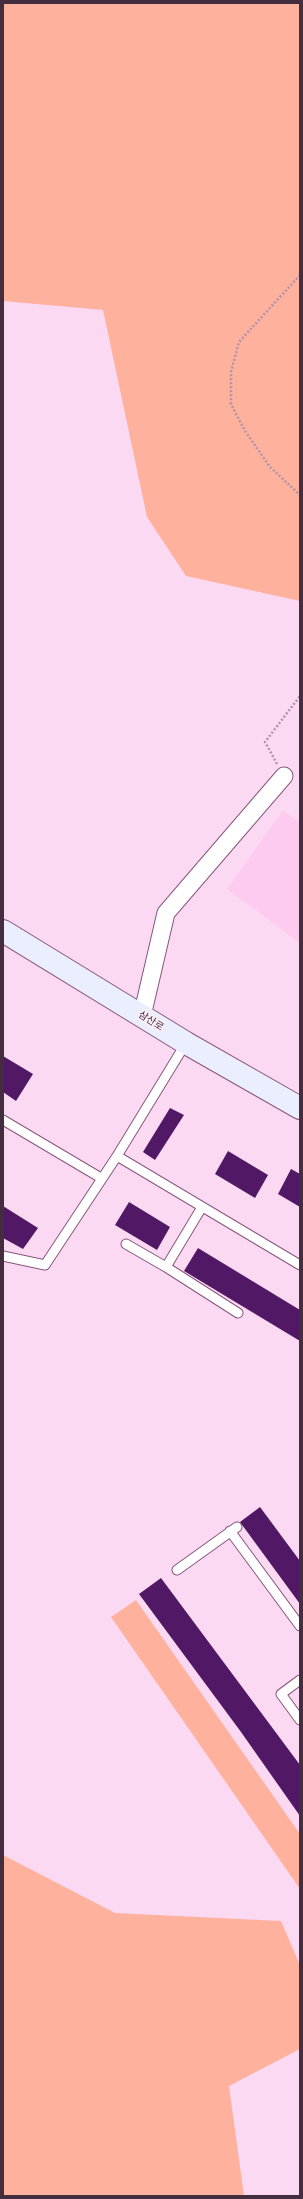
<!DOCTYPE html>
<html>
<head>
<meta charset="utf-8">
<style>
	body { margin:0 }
	#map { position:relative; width:303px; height:2199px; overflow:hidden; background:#fcd9f3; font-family:"Work Sans",sans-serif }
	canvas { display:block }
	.frame { position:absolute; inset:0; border:4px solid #442d3e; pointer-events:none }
</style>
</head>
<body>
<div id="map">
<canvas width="303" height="2199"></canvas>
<div class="frame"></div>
</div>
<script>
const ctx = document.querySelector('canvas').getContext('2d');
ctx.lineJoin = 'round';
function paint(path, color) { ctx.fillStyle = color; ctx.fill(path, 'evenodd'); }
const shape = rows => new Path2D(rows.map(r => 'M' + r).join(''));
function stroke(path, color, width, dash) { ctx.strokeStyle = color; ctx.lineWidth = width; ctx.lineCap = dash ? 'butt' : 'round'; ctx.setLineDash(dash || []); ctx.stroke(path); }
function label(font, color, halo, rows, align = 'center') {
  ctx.font = font + ' "Work Sans","Noto Sans KR",sans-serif'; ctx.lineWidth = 4; ctx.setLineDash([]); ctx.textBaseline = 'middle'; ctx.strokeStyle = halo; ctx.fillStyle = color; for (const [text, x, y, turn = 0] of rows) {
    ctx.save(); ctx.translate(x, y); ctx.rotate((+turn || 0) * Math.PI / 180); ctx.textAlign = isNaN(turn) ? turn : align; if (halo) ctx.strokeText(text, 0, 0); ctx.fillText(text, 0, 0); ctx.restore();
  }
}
paint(shape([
	[283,810,300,823,300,943,227,889]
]), '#fdcaf0');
paint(shape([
	[3,3,300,3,300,601,186,576,147,517,103,310,3,301],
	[136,1600,300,1834,300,1889,111,1617],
	[3,1855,115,1913,281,1921,300,1965,300,2049,229,2086,244,2196,3,2196]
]), '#feb29e');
paint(shape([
	[3,1056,33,1074,16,1101,3,1092],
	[170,1108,184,1115,155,1160,143,1152],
	[228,1151,268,1175,255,1198,215,1174],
	[291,1169,300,1174,300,1207,278,1194],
	[129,1202,170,1227,157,1250,115,1225],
	[3,1206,38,1228,23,1249,3,1238],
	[198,1248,300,1310,300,1341,184,1271],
	[260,1507,300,1561,300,1604,240,1522],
	[161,1578,300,1765,300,1816,241,1732,139,1594]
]), '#511965');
const lane = shape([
	[186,1043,117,1156,300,1265],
	[3,1120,101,1178],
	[202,1207,166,1267,238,1313],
	[126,1244,166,1267],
	[3,1256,45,1265,117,1156],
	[230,1531,300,1626],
	[177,1570,237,1527],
	[300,1680,281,1694,300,1720]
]);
const street = shape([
	[142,1016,166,913,284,776]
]);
const secondary = shape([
	[3,931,186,1043,300,1108]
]);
stroke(lane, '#88567c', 11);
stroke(street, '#88567c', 19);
stroke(secondary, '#88567c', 24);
stroke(shape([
	[300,275,239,342,231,372,231,404,245,431,270,467,300,495],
	[277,764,265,742,300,696]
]), '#b293aa', 2.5, [2, 2]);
stroke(lane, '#fff', 9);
stroke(street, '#fff', 17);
stroke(secondary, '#ebeefe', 22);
label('10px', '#442d3e', '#faeef7', [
	["삼산로",151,1021,32]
]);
</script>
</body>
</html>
